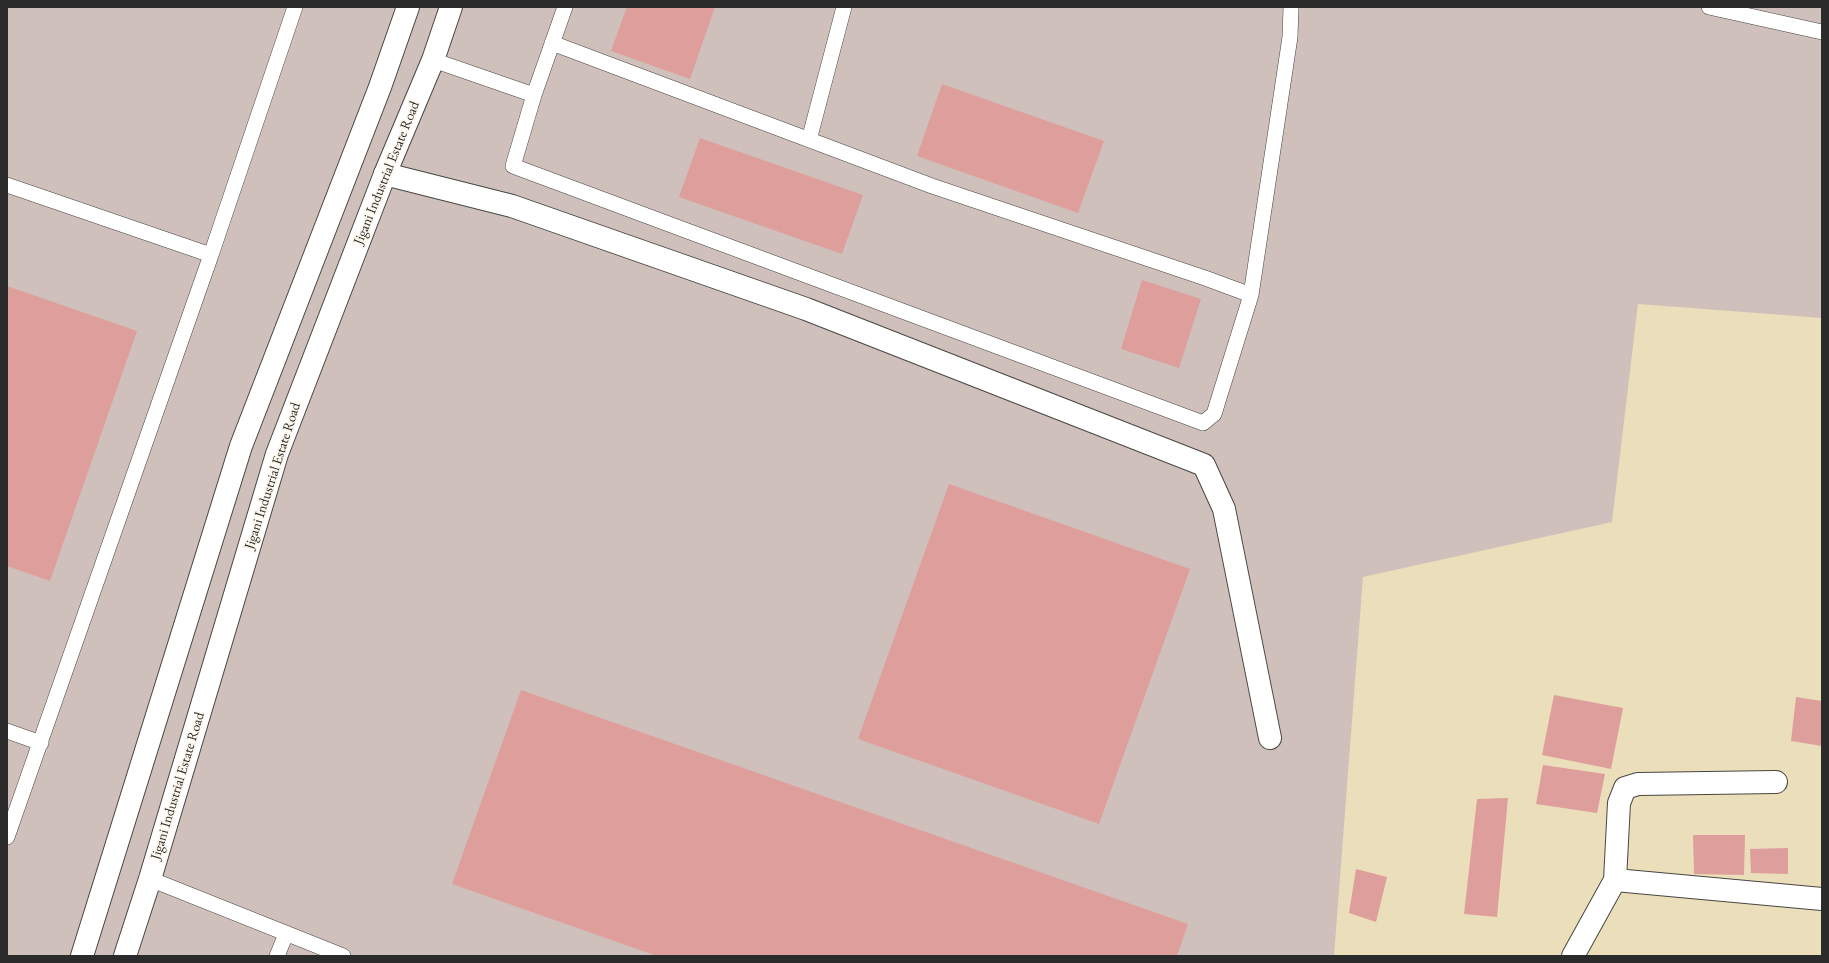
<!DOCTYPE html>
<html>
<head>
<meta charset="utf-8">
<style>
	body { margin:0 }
	#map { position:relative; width:1829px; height:963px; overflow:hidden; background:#ebdfbb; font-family:"EB Garamond",serif }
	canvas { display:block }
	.frame { position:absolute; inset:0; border:8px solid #2b2b2b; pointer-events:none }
</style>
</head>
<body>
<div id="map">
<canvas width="1829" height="963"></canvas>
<div class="frame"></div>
</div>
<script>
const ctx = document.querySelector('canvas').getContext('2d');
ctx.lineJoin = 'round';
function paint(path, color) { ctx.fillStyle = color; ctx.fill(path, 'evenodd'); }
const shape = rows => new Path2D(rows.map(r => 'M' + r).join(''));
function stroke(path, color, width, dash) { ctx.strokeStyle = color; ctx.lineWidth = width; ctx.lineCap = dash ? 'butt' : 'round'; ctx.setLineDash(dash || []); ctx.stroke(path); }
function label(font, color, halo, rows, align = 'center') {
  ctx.font = font + ' "EB Garamond",serif'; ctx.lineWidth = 3.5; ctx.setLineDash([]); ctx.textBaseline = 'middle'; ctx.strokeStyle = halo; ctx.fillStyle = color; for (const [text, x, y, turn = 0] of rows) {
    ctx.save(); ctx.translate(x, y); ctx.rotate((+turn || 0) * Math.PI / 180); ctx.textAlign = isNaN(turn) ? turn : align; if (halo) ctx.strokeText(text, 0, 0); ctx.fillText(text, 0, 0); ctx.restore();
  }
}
paint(shape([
	[7,7,1822,7,1822,318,1638,304,1612,522,1363,577,1334,956,7,956]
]), '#d0c0bc');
paint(shape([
	[627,7,715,7,690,79,611,51],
	[942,84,1104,141,1078,213,917,156],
	[700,138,863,195,842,254,679,197],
	[1142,280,1201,299,1179,368,1121,349],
	[7,286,137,331,50,581,7,566],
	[949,484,1190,569,1099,824,858,739],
	[521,690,1188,924,1177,956,657,956,452,884],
	[1554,695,1623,708,1611,769,1542,755],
	[1796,697,1822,701,1822,746,1791,741],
	[1543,765,1605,774,1597,813,1536,804],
	[1508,798,1497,917,1464,914,1477,799],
	[1693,835,1745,835,1744,875,1694,874],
	[1788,848,1788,874,1751,873,1750,849],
	[1356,869,1387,877,1376,922,1349,913]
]), '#de9e9c');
const lane = shape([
	[1709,7,1822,32],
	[552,43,932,186,1205,278,1251,295],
	[433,60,534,95,513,166,1203,423,1214,414,1251,295,1290,37,1291,7],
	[534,95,565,7],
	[809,140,844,7],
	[7,185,211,255,295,7],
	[7,731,41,743],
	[7,837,211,255],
	[150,879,343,956],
	[277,956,286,934]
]);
const street = shape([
	[385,174,512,206,806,309,1204,465,1224,509,1270,738],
	[1615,880,1619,803,1625,788,1638,784,1776,782],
	[1573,956,1615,880,1822,899]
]);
const secondary = shape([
	[82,956,241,446,380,87,408,7],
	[125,956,150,879,277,454,385,174,433,60,451,7]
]);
stroke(lane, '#484641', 16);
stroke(street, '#484641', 24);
stroke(secondary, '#484641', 24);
stroke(lane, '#fff', 15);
stroke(street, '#fff', 22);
stroke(secondary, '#fff', 22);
label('14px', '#2b2b2b', '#fbf7ec', [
	["Jigani Industrial Estate Road",387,173,-68],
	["Jigani Industrial Estate Road",273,476,-72],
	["Jigani Industrial Estate Road",178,786,-73]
]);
</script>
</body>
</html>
